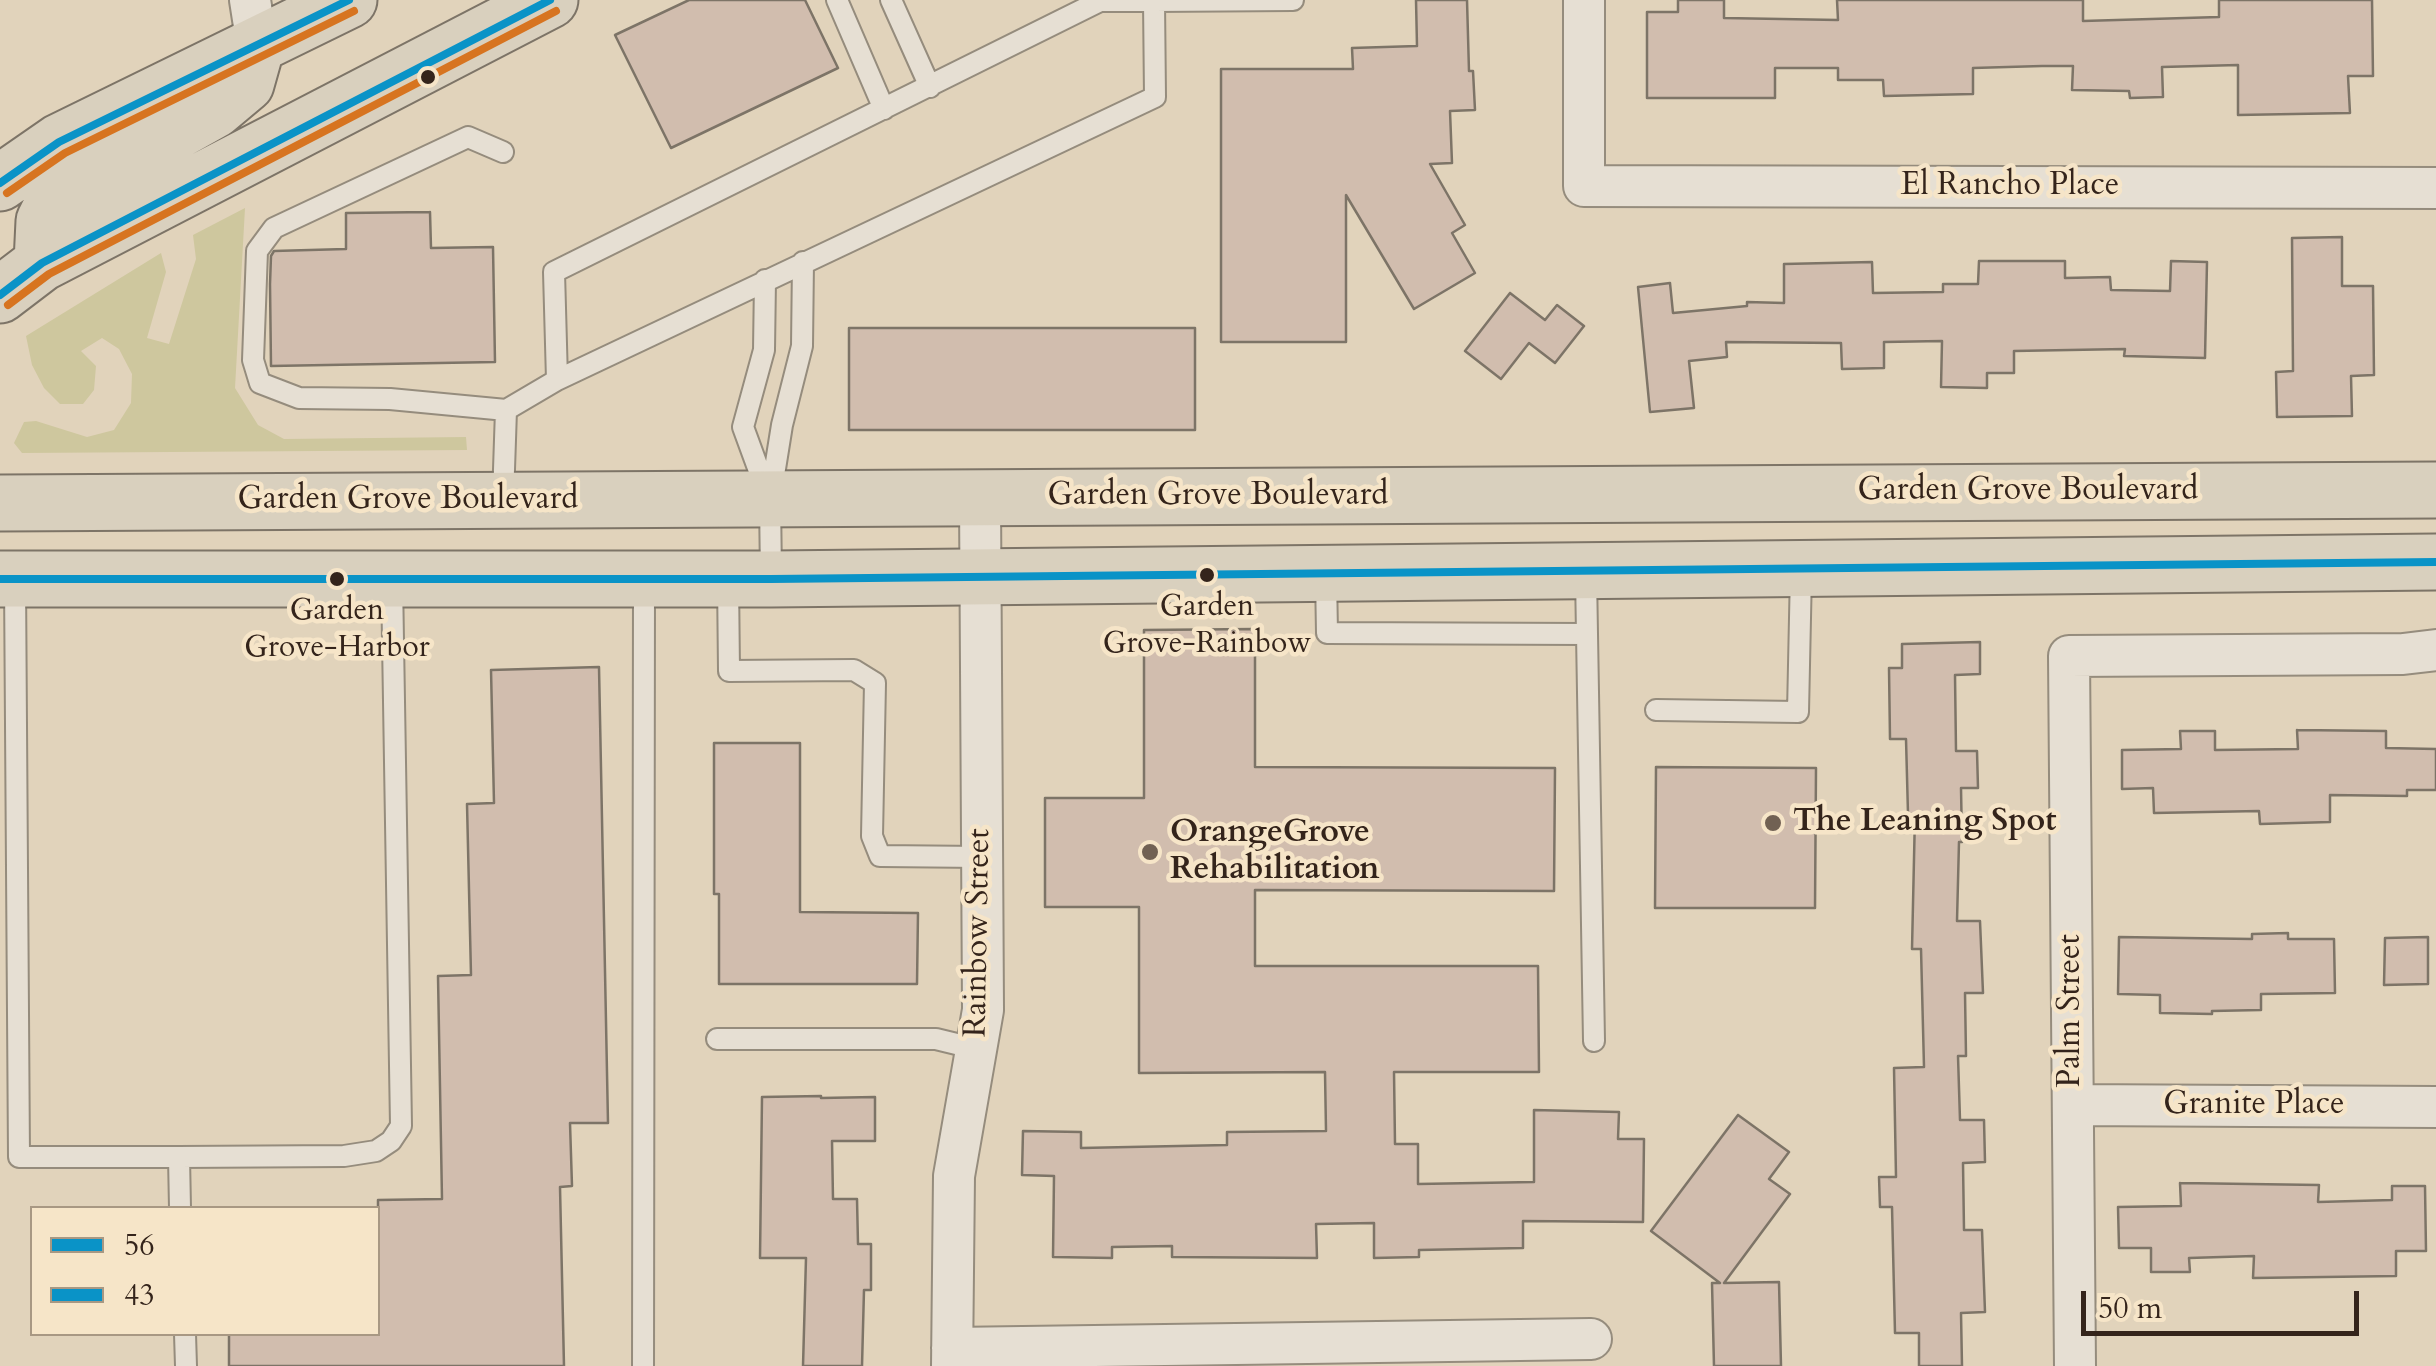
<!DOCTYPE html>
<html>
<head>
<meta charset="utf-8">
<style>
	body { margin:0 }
	#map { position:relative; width:2436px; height:1366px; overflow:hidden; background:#e1d3bb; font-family:Cardo,serif }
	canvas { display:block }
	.legend { position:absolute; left:30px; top:1206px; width:350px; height:130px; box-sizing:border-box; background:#f6e5c8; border:2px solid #a89883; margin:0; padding:12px 18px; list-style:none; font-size:30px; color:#34241b }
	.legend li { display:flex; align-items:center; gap:20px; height:50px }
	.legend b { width:50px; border:2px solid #a89883 }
	.scale { position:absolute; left:2081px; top:1291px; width:278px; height:45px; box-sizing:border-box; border:5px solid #34241b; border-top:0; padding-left:12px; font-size:30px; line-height:35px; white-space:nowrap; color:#34241b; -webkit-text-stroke:8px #f6e5c8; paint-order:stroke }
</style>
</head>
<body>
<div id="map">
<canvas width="2436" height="1366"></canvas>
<ul class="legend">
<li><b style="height:12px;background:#0a93c7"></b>56</li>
<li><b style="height:12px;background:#0a93c7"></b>43</li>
</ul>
<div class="scale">50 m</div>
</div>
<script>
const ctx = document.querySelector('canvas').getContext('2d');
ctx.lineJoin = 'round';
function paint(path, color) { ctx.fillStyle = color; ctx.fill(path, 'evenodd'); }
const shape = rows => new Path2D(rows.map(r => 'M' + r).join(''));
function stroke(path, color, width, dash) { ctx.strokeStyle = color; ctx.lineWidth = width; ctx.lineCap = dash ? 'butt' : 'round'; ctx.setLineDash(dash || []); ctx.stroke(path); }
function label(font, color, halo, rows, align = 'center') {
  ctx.font = font + ' Cardo,serif'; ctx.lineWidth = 9; ctx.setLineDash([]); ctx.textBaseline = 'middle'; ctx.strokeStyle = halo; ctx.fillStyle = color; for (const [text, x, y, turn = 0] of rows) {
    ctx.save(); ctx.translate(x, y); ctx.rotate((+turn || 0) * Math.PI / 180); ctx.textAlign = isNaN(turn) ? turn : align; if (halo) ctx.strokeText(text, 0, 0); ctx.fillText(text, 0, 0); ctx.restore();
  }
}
paint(shape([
	[245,208,235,388,258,425,284,439,466,437,467,450,22,453,14,443,24,422,36,421,87,437,114,430,131,403,132,374,119,349,102,338,81,351,96,366,94,390,83,404,60,404,44,388,32,365,26,336,161,253,166,272,147,338,169,344,196,259,193,235]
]), '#cec79e');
const building = shape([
	[689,0,805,0,838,68,671,148,615,35,689,0],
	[1416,0,1467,0,1469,71,1473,71,1475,110,1450,111,1452,163,1430,164,1465,225,1452,233,1475,273,1414,309,1346,195,1346,342,1221,342,1221,69,1353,69,1352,48,1417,46,1416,0],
	[1678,0,1724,0,1724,18,1838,20,1837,0,2083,0,2083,21,2219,17,2219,0,2372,0,2373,76,2348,76,2350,113,2238,115,2238,65,2162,67,2163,97,2130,98,2129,91,2072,90,2073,66,2042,66,1973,68,1973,94,1884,96,1883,80,1838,80,1838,68,1775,68,1775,98,1647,98,1647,12,1678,12,1678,0],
	[430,212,431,248,493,247,495,362,271,366,270,284,271,256,274,251,346,249,346,213,430,212],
	[2342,237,2342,286,2373,286,2374,375,2351,376,2352,416,2277,417,2276,372,2293,371,2292,238,2342,237],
	[1979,261,2065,261,2065,278,2110,277,2111,290,2170,291,2171,261,2207,262,2205,358,2124,356,2125,349,2014,351,2014,373,1987,373,1987,388,1941,387,1942,341,1884,342,1884,368,1842,369,1841,343,1726,342,1727,357,1689,361,1694,408,1650,412,1638,287,1670,283,1673,313,1747,306,1747,302,1784,303,1784,264,1872,262,1873,293,1943,292,1943,284,1978,284,1979,261],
	[1510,293,1545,320,1557,305,1584,326,1555,363,1529,343,1501,379,1465,351,1510,293],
	[849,328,1195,328,1195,430,849,430,849,328],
	[1255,629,1255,767,1555,768,1554,891,1255,890,1255,966,1538,966,1539,1072,1394,1072,1395,1144,1418,1144,1418,1184,1534,1182,1534,1110,1619,1112,1618,1139,1644,1139,1643,1222,1523,1221,1523,1248,1419,1250,1419,1257,1374,1258,1374,1223,1316,1224,1317,1258,1172,1257,1172,1246,1112,1247,1112,1258,1053,1257,1054,1176,1022,1175,1023,1131,1081,1132,1081,1148,1227,1145,1227,1132,1326,1131,1325,1072,1139,1073,1139,907,1045,907,1045,798,1144,798,1144,630,1255,629],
	[1980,642,1980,674,1955,675,1956,751,1977,751,1978,788,1961,788,1962,842,1959,842,1957,921,1980,921,1983,993,1965,993,1966,1056,1958,1056,1960,1120,1984,1120,1985,1162,1963,1163,1964,1230,1982,1230,1985,1312,1961,1313,1962,1366,1919,1366,1919,1333,1895,1333,1892,1207,1880,1207,1879,1177,1896,1177,1894,1068,1924,1067,1921,949,1912,949,1915,814,1908,814,1906,739,1890,739,1889,668,1902,668,1902,644,1980,642],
	[599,667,608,1123,570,1123,572,1186,560,1187,564,1366,229,1366,229,1334,378,1334,378,1200,442,1199,438,976,471,975,467,804,494,803,491,670,599,667],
	[2297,730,2386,731,2386,748,2436,749,2436,790,2407,790,2407,796,2330,795,2330,822,2260,824,2259,811,2154,813,2153,788,2122,789,2122,750,2181,749,2180,731,2215,731,2215,750,2298,749,2297,730],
	[714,743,800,743,800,912,918,913,917,984,719,984,719,894,714,894,714,743],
	[1656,767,1816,768,1815,908,1655,908,1656,767],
	[2288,933,2288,939,2334,939,2335,993,2261,994,2261,1010,2212,1011,2212,1014,2160,1013,2160,995,2118,994,2119,937,2252,939,2252,934,2288,933],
	[2428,937,2428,984,2384,985,2385,938,2428,937],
	[821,1096,821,1098,875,1097,875,1141,832,1141,833,1199,857,1199,858,1244,871,1244,871,1290,864,1290,862,1366,803,1366,806,1258,760,1258,762,1097,821,1096],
	[1738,1115,1789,1152,1769,1179,1790,1194,1724,1283,1779,1282,1781,1366,1714,1366,1712,1283,1720,1283,1651,1231,1738,1115],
	[2180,1183,2319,1185,2318,1202,2392,1200,2392,1186,2425,1186,2426,1251,2396,1251,2396,1276,2253,1278,2254,1256,2189,1258,2190,1272,2151,1272,2151,1248,2119,1248,2118,1207,2181,1206,2180,1183]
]);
paint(building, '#d1bdae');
stroke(building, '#7d7467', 2.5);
const lane = shape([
	[837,0,884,109],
	[891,0,930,87],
	[1100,1,1154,1,1155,97,557,380,554,272,1100,1],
	[1154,1,1293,0],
	[503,152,468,137,274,228,257,251,253,360,260,383,299,398,390,399,506,410],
	[765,280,764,350,743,427,769,498],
	[503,499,506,410,557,380],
	[1586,575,1587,634],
	[771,576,770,500,782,425,802,346,803,262],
	[1326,576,1327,633,1587,634,1594,1041],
	[728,579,729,671,854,670,875,683,872,836,880,856,982,857],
	[15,581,19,1157,179,1157],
	[1656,710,1798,712,1801,571],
	[717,1039,936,1039,977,1049],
	[180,1208,179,1157,344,1156,376,1151,391,1141,401,1126,392,580],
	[185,1334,186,1366],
	[643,1366,644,583]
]);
const street = shape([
	[250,0,257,45],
	[1584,0,1584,186,2436,188],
	[2073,1105,2436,1107],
	[952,1348,1591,1339],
	[952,1366,954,1176,983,1010,980,498],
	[2075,1366,2069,656,2403,654,2436,650]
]);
const primary = shape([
	[0,183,59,142,349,0],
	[42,263,44,221,51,207,79,186,215,110,246,84,257,45],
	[0,295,42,263,550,0],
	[0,503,2436,490],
	[0,579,771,579,2436,562]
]);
stroke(lane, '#958c7d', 24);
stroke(street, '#958c7d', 44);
stroke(primary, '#7d7467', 59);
stroke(lane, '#e6dfd3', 20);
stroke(street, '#e6dfd3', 40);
stroke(primary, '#d9d0be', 55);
stroke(shape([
	[0,579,771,579,2436,562]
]), '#0a93c7', 8);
stroke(shape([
	[0,183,59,142,349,0],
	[0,295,42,263,550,0]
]), '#0a93c7', 8);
stroke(shape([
	[7,193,65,153,354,11],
	[8,305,49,274,556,11]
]), '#d77420', 8);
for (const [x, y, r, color] of [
	[428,77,9,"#34241b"],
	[1207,575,9,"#34241b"],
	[337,579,9,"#34241b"],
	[1773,823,10,"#716153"],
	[1150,852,10,"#716153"]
]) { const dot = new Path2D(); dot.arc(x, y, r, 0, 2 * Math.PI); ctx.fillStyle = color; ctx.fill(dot); stroke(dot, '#f6e5c8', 4); }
label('30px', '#34241b', '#f6e5c8', [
	["Garden",1207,608],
	["Grove-Rainbow",1207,645],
	["Garden",337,612],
	["Grove-Harbor",337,649]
]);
label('32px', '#34241b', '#f6e5c8', [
	["El Rancho Place",2010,187],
	["Garden Grove Boulevard",2028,492],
	["Garden Grove Boulevard",1218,497],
	["Garden Grove Boulevard",408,501],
	["Rainbow Street",979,933,-89],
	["Palm Street",2072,1011,-90],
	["Granite Place",2254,1106]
]);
label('bold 32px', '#34241b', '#f6e5c8', [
	["The Leaning Spot",1793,823],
	["OrangeGrove",1170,834],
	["Rehabilitation",1170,871]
], 'left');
</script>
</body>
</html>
